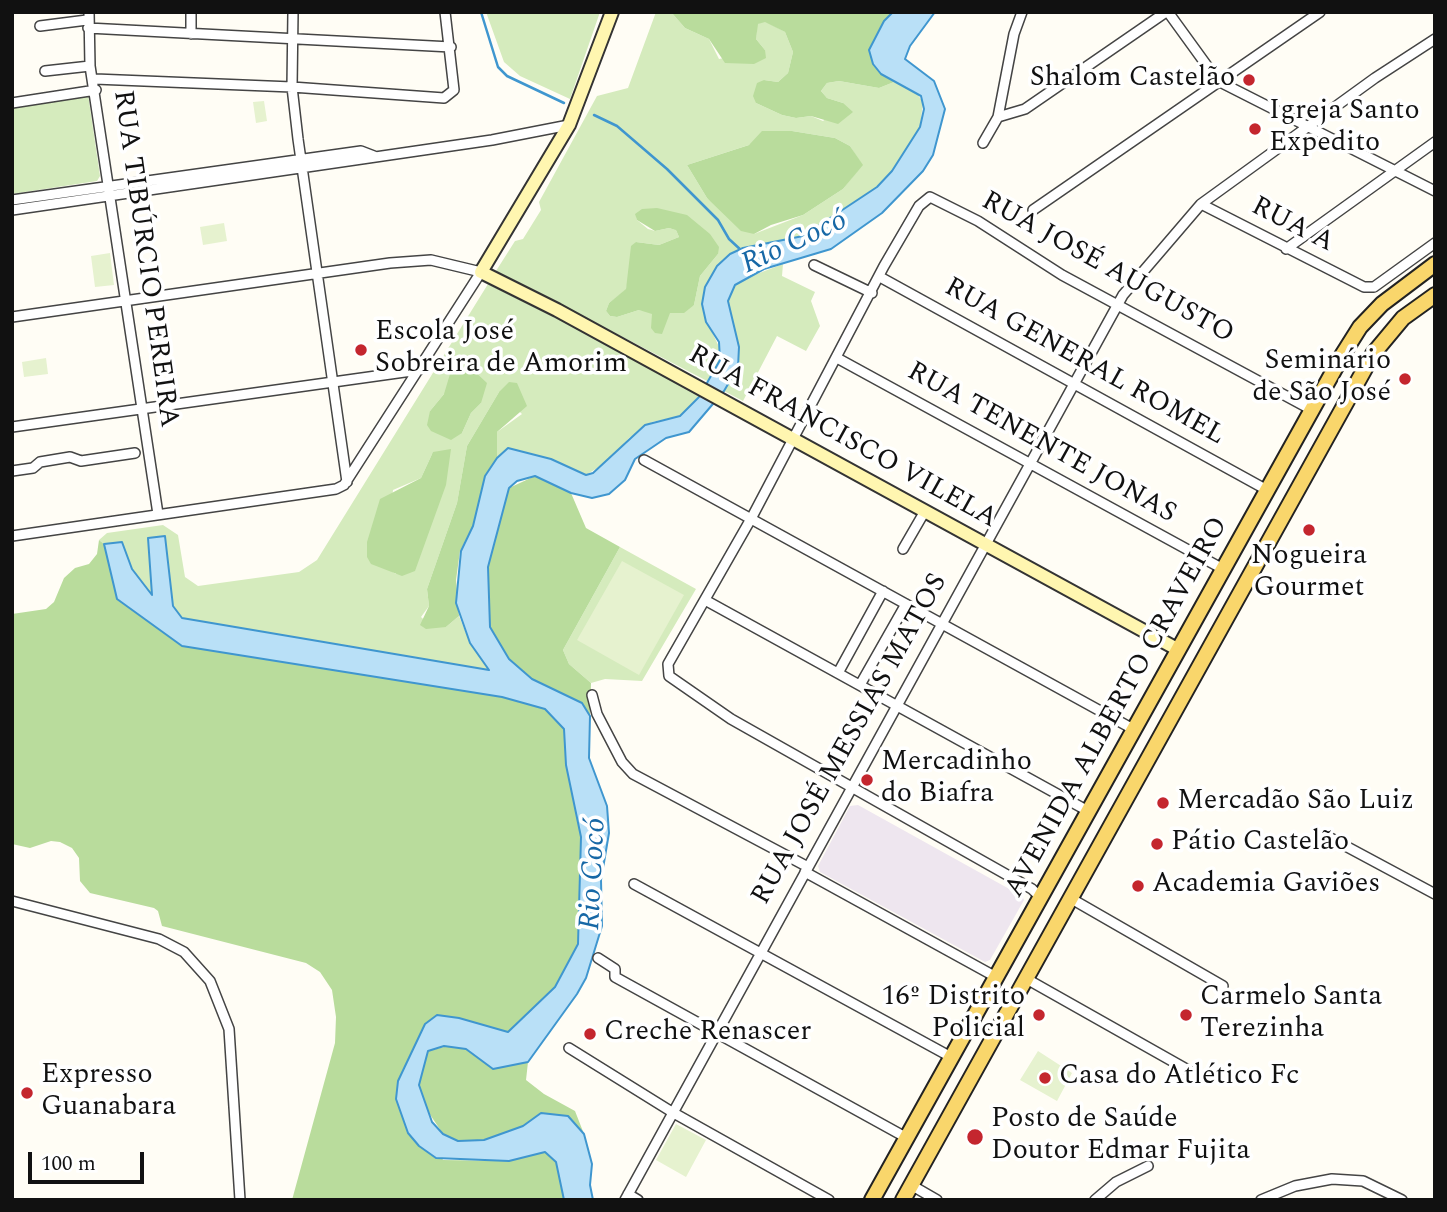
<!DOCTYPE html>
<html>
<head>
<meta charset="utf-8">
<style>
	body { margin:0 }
	#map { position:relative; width:1447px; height:1212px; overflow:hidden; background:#fffdf5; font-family:Spectral,serif }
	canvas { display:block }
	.frame { position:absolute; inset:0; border:14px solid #111; pointer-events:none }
	.scale { position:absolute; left:28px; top:1152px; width:116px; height:32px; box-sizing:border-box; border:4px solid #111; border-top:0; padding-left:9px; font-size:21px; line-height:24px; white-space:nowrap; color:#111; -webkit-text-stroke:5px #fff; paint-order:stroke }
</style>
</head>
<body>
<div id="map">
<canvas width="1447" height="1212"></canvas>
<div class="frame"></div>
<div class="scale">100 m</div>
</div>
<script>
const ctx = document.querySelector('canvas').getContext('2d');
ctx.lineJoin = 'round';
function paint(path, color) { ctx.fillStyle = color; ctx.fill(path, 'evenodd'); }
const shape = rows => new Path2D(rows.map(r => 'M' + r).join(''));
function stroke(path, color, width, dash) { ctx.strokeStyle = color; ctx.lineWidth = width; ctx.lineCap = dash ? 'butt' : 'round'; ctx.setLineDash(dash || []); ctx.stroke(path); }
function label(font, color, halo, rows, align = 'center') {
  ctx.font = font + ' Spectral,serif'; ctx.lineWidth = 7; ctx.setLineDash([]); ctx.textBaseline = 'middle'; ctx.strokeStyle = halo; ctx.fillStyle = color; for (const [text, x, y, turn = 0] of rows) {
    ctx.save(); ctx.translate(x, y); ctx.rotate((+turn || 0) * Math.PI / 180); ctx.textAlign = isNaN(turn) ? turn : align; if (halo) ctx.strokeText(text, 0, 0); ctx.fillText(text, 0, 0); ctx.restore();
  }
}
paint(shape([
	[858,805,1022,896,1024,900,990,960,985,962,820,872,818,866,850,806]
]), '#eee6ef');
paint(shape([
	[486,12,600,12,570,99,520,76,504,62],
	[656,12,671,12,685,28,709,39,719,59,765,50,756,39,757,24,765,21,785,32,793,52,788,73,778,82,764,80,756,103,782,115,796,118,811,116,823,121,843,103,827,98,821,91,827,83,839,81,879,88,894,82,915,91,923,102,920,127,892,171,877,187,802,236,777,243,758,244,730,254,720,265,702,304,704,315,720,349,720,360,709,382,496,271,515,241,523,239,541,210,539,202,597,96,628,88],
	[792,131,835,138,850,146,862,165,843,189,803,215,754,234,707,198,687,165],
	[636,214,718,247,718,254,700,276,694,305,670,313,639,310,617,317,610,316,606,311,609,303,626,290,636,242,659,245,679,237,676,230,669,228,655,231,648,229,637,220],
	[88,94,100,176,97,181,12,194,12,105],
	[783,264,782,276,815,292,811,301,820,326,806,351,777,336,743,401,724,391,738,367,739,347,728,301,730,291,741,280],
	[488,284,575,327,699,396,680,416,652,422,629,438,610,460,586,475,522,451,508,449,497,458,497,432,522,414,499,392,467,446,457,503,427,589,429,606,421,617,432,627,446,627,459,616,470,643,490,670,182,618,173,606,165,537,148,539,153,596,132,569,122,542,104,544,99,540,107,533,163,525,178,535,185,577,198,586,299,572,317,560],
	[444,394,481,403,471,413,462,433,430,411],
	[433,452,396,574,384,567,393,490,421,478],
	[620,547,696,589,642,681,605,679,591,683,569,664,563,650]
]), '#d5ebbd');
paint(shape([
	[671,12,893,12,884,21,869,50,873,64,894,82,879,88,839,81,827,83,821,91,827,98,843,103,853,112,838,124,811,116,796,118,782,115,756,103,753,96,757,83,764,80,778,82,788,73,793,52,785,32,765,22,758,24,756,39,765,50,766,58,754,64,725,63,709,39,685,28],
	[762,131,792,131,835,138,850,146,863,165,843,189,803,215,771,225,754,234,741,231,707,198,687,165,749,145],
	[657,208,687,215,710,234,719,247,718,254,700,276,694,305,684,313,670,313,662,334,655,333,651,328,652,314,639,310,617,317,610,316,606,311,609,303,626,289,631,246,636,242,659,245,679,237,676,230,669,228,655,231,637,220,635,214,642,209],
	[473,370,487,383,481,403,471,413,462,433,451,440,431,431,427,425,430,411,444,394,450,374],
	[509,382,517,383,527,406,497,432,497,458,485,476,473,526,460,551,456,580,459,616,446,627,426,629,420,625,429,606,427,589,457,503,467,446,499,392],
	[451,449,446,485,415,571,402,576,371,564,367,557,367,542,380,499,421,478,433,452],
	[535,476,571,493,586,528,620,547,563,650,569,664,591,683,590,716,582,703,532,679,509,659,490,627,488,567,509,488],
	[99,540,104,544,117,599,182,646,502,697,545,709,561,722,564,729,566,765,581,837,578,944,555,987,508,1032,459,1018,437,1015,422,1030,398,1081,443,1160,509,1161,545,1152,556,1162,564,1200,292,1200,335,1043,336,1017,332,990,320,972,306,963,162,926,158,911,154,908,90,893,80,881,79,858,72,848,60,842,51,841,30,848,12,844,12,614,46,609,54,602,64,578,75,568,89,564,97,554],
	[452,1045,466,1049,493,1069,528,1062,526,1080,544,1094,575,1111,584,1134,568,1116,541,1113,523,1126,484,1140,458,1141,443,1134,425,1107,419,1085,428,1051]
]), '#b9dc9c');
paint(shape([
	[264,101,267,121,256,123,253,102],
	[224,223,227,241,203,245,200,227],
	[110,253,114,285,95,287,91,256],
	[46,358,48,374,24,377,22,362],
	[622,561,684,595,639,675,577,640],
	[1038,1051,1072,1073,1057,1101,1020,1080],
	[676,1124,706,1140,686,1177,656,1160]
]), '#e6f2cf');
const water = shape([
	[893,12,935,12,910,46,905,59,934,81,945,109,933,155,923,171,882,213,831,249,764,269,735,285,728,301,739,347,738,367,724,391,689,432,666,438,635,459,625,480,609,494,592,498,571,493,535,476,517,481,509,488,488,567,490,627,509,659,532,679,582,703,590,716,589,758,607,806,609,833,601,880,602,926,586,978,577,994,528,1062,493,1069,466,1049,444,1046,428,1051,419,1085,432,1122,443,1134,458,1141,484,1140,523,1126,541,1113,568,1116,584,1134,592,1164,590,1185,593,1200,564,1200,556,1162,545,1152,509,1161,436,1158,419,1146,408,1133,396,1099,398,1081,425,1024,437,1015,459,1018,508,1032,555,987,578,944,581,837,566,765,564,729,545,709,502,697,182,646,117,599,104,544,122,542,132,569,152,595,148,538,165,536,173,606,182,618,489,670,470,643,456,603,461,551,473,526,485,476,497,458,508,448,551,459,586,475,593,473,645,425,680,416,699,397,720,360,719,342,706,322,702,304,705,287,717,266,730,254,743,248,803,236,877,187,892,171,920,127,924,109,921,96,881,74,873,64,869,50,884,21,893,12]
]);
paint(water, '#b9e0f7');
stroke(water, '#3f96cf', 2);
stroke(shape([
	[481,12,498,67,507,76,564,103],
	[594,115,617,126,667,169,718,220,729,239,742,251]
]), '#3f96cf', 2.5);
const street = shape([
	[89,12,90,66,158,514],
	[293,12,292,87,298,139,347,482],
	[1168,12,1218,81,1435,191],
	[40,26,87,20],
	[88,28,451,47],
	[191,34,191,12],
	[45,71,90,66],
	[95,79,292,87,444,98,454,90,445,12],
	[12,103,96,90],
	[998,117,1014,34,1022,12],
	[983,143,998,117,1025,109,1166,12],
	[12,200,361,151,374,156],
	[1201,204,1364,287,1374,287,1435,243],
	[12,210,492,140,569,125],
	[1033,210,1320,12],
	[1286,249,1435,142],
	[814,265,872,293],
	[880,277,1267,490],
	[12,317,390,263,431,260,481,272,344,485,336,489,12,536],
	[837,358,1223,569],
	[12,427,419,370],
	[644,460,1133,729],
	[12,471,33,468,40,462,70,457,81,461,135,453],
	[903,549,925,511],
	[705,600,1088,811],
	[838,673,883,591],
	[860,685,906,604],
	[592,695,597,714,622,762,633,774,808,867],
	[1325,835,1435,894],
	[805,872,996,977],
	[634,884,951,1057],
	[1040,897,1032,889,731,719,669,676,668,664,752,517,884,266,919,206,930,197,978,221,1062,275,1312,410],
	[1070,898,1223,986],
	[12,901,159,939,184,952,210,981,229,1029,240,1200],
	[598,958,615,969,615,977,907,1138],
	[1025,978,1188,1070],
	[569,1048,672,1112,829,1200],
	[911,1185,937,1200],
	[628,1194,638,1200],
	[625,1200,1123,295,1201,204,1375,78,1435,39],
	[1095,1200,1116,1182,1148,1166],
	[1261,1200,1295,1186,1332,1179,1363,1181,1402,1200]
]);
const secondary = shape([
	[612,12,569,125,481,272,557,310,1177,649]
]);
const primary = shape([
	[872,1200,1343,354,1360,327,1382,304,1435,264],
	[903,1200,1373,354,1403,318,1435,295]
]);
stroke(street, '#444', 12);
stroke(secondary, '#333', 16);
stroke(primary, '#222', 18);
stroke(street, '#fff', 9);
stroke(secondary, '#fff6b0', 12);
stroke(primary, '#f9d66b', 14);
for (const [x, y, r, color] of [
	[1249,80,7,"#c4262e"],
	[1255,129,7,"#c4262e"],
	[361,350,7,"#c4262e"],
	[1405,379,7,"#c4262e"],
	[1309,530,7,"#c4262e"],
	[867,780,7,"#c4262e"],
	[1163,803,7,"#c4262e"],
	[1157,844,7,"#c4262e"],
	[1138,886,7,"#c4262e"],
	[1039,1015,7,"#c4262e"],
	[1186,1015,7,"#c4262e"],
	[590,1034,7,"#c4262e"],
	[1045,1078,7,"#c4262e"],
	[27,1093,7,"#c4262e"],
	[975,1137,9,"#c4262e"]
]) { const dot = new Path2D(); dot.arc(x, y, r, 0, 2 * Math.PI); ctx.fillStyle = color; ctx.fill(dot); stroke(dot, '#fff', 2.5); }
label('28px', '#111', '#fff', [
	["Shalom Castelão",1235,80,"right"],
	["Igreja Santo",1269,113],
	["Expedito",1269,145],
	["Escola José",375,334],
	["Sobreira de Amorim",375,366],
	["Seminário",1391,363,"right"],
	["de São José",1391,395,"right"],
	["Nogueira",1309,558,"center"],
	["Gourmet",1309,590,"center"],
	["Mercadinho",881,764],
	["do Biafra",881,796],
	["Mercadão São Luiz",1177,803],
	["Pátio Castelão",1171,844],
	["Academia Gaviões",1152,886],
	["16º Distrito",1025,999,"right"],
	["Policial",1025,1031,"right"],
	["Carmelo Santa",1200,999],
	["Terezinha",1200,1031],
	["Creche Renascer",604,1034],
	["Expresso",41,1077],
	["Guanabara",41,1109],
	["Casa do Atlético Fc",1059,1078],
	["Posto de Saúde",991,1121],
	["Doutor Edmar Fujita",991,1153]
], 'left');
label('28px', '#111', '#fff', [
	["RUA A",1292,226,27],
	["RUA TIBÚRCIO PEREIRA",144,259,82],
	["RUA JOSÉ AUGUSTO",1107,269,29],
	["RUA GENERAL ROMEL",1084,363,29],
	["RUA FRANCISCO VILELA",842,438,29],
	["RUA TENENTE JONAS",1041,444,29],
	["AVENIDA ALBERTO CRAVEIRO",1118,708,-61],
	["RUA JOSÉ MESSIAS MATOS",851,740,-61]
]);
label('italic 30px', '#1768a6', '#fff', [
	["Rio Cocó",795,244,-25],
	["Rio Cocó",595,874,-87]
]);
</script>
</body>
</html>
